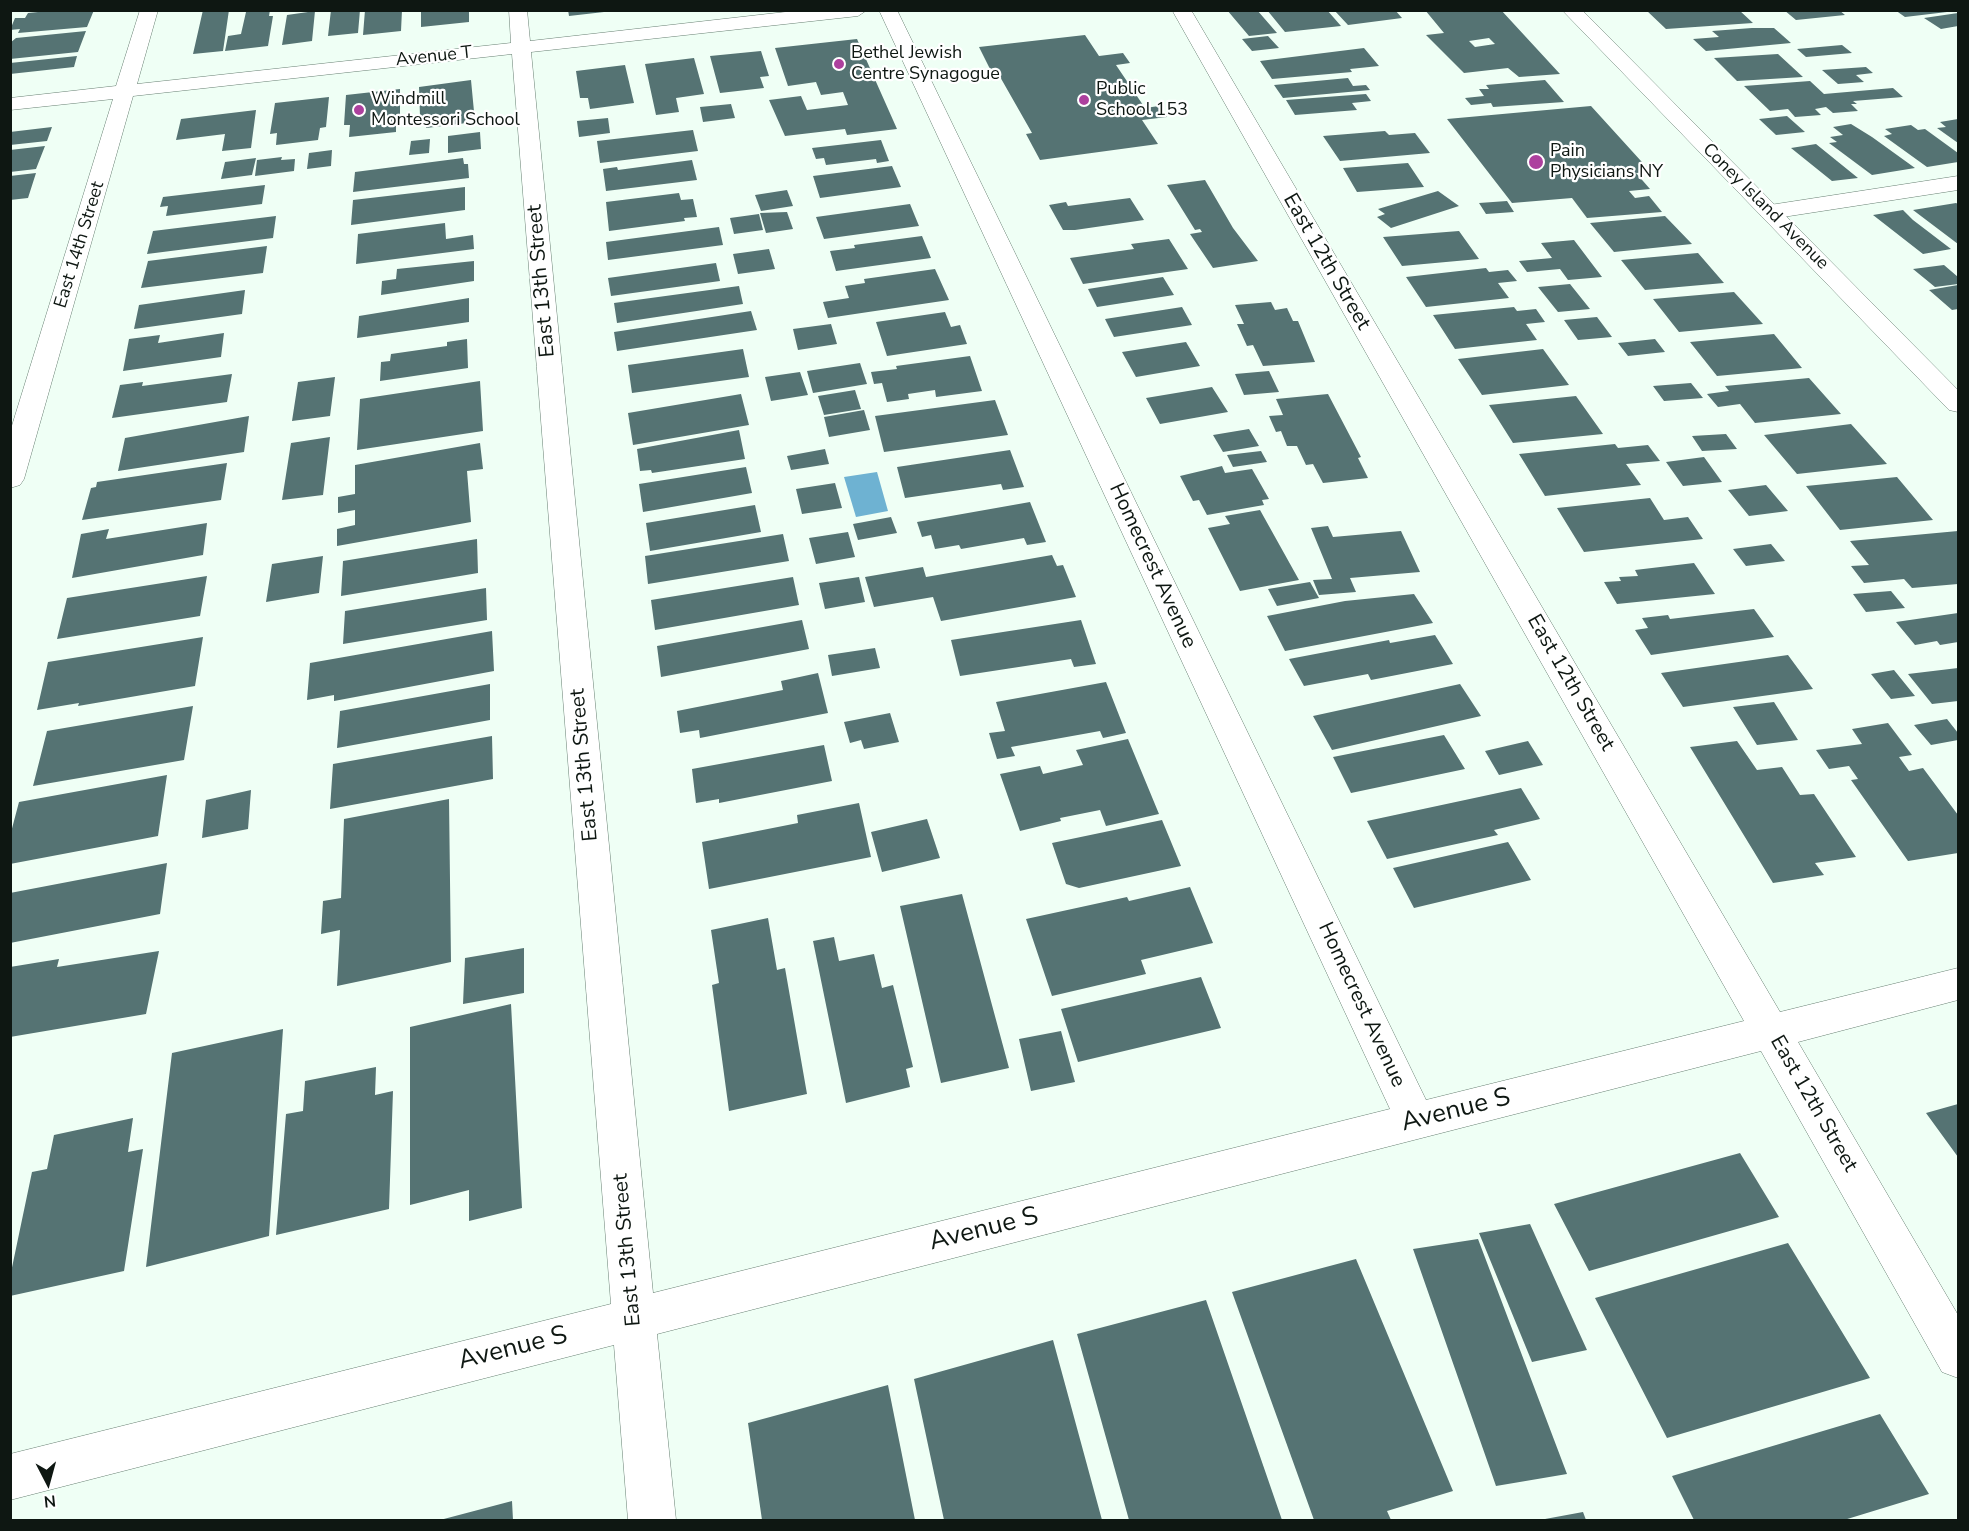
<!DOCTYPE html>
<html>
<head>
<meta charset="utf-8">
<style>
	body { margin:0 }
	#map { position:relative; width:1969px; height:1531px; overflow:hidden; background:#effff5; font-family:"Nunito Sans",sans-serif }
	canvas { display:block }
	.frame { position:absolute; inset:0; border:12px solid #0e1712; pointer-events:none }
	.north { position:absolute; left:18px; top:1453px; width:60px; height:60px; -webkit-text-stroke:4px #fff; paint-order:stroke; rotate:174deg; font-size:16px; font-weight:700; line-height:24px; text-align:center; color:#0e1712 }
	.north::after { content:''; display:block; margin:auto; width:21px; height:27px; background:#0e1712; clip-path:polygon(50% 0,100% 100%,50% 72%,0 100%) }
</style>
</head>
<body>
<div id="map">
<canvas width="1969" height="1531"></canvas>
<div class="frame"></div>
<div class="north">N</div>
</div>
<script>
const ctx = document.querySelector('canvas').getContext('2d');
ctx.lineJoin = 'round';
function paint(path, color) { ctx.fillStyle = color; ctx.fill(path, 'evenodd'); }
const shape = rows => new Path2D(rows.map(r => 'M' + r).join(''));
function stroke(path, color, width, dash) { ctx.strokeStyle = color; ctx.lineWidth = width; ctx.lineCap = dash ? 'butt' : 'round'; ctx.setLineDash(dash || []); ctx.stroke(path); }
function label(font, color, halo, rows, align = 'center') {
  ctx.font = font + ' "Nunito Sans",sans-serif'; ctx.lineWidth = 4.5; ctx.setLineDash([]); ctx.textBaseline = 'middle'; ctx.strokeStyle = halo; ctx.fillStyle = color; for (const [text, x, y, turn = 0] of rows) {
    ctx.save(); ctx.translate(x, y); ctx.rotate((+turn || 0) * Math.PI / 180); ctx.textAlign = isNaN(turn) ? turn : align; if (halo) ctx.strokeText(text, 0, 0); ctx.fillText(text, 0, 0); ctx.restore();
  }
}
paint(shape([
	[877,472,888,511,856,517,844,477]
]), '#6eb2d2');
paint(shape([
	[58,10,94,10,87,27,18,33,20,29,10,30,15,18,25,18,28,13],
	[203,10,229,10,223,51,193,54],
	[270,10,269,16,273,16,268,46,225,51,228,36,241,34,246,12],
	[331,10,360,10,358,33,328,36],
	[365,10,402,10,401,31,363,35],
	[421,10,469,11,469,22,421,27],
	[568,10,604,10,604,12,569,16],
	[1227,10,1257,10,1277,33,1249,36],
	[1267,10,1327,10,1341,26,1285,32],
	[1334,10,1395,10,1402,18,1348,25],
	[1425,10,1501,10,1560,74,1519,77,1508,68,1464,73,1426,35,1444,33],
	[1489,38,1495,44,1475,47,1469,41],
	[1646,10,1739,10,1753,23,1666,29],
	[1784,10,1839,10,1845,15,1796,20],
	[1895,10,1947,10,1947,12,1905,17],
	[315,11,312,41,282,45,287,15],
	[1958,13,1958,26,1941,29,1924,18],
	[1752,28,1774,28,1791,43,1706,51,1693,39,1719,37,1712,31],
	[86,31,78,52,10,59,10,43,16,38],
	[1085,35,1099,56,1123,53,1130,63,1116,65,1145,108,1159,106,1167,117,1142,120,1158,144,1040,160,1026,134,1032,133,995,68,990,69,979,47],
	[1268,36,1279,48,1252,51,1242,39],
	[857,39,897,129,847,135,845,129,785,136,769,100,801,96,807,110,848,105,843,92,821,95,816,82,788,86,775,48],
	[1842,45,1852,53,1806,57,1797,49],
	[1364,48,1379,66,1350,69,1352,72,1272,79,1260,61],
	[761,51,769,76,760,77,764,88,720,93,710,56],
	[1778,54,1803,77,1737,81,1714,58],
	[77,56,74,67,10,74,10,63],
	[694,58,704,94,676,98,679,112,656,115,645,64],
	[625,65,634,103,590,109,588,98,580,98,576,71],
	[1866,67,1873,73,1856,75,1864,82,1838,84,1822,70],
	[1348,78,1353,86,1366,85,1370,90,1283,98,1274,85],
	[471,80,475,122,426,128,426,116,420,116,419,87],
	[1545,80,1564,102,1493,107,1491,103,1471,105,1465,98,1484,96,1479,89,1489,89,1486,85],
	[1810,81,1824,94,1893,88,1903,97,1853,101,1857,104,1851,104,1858,111,1833,113,1826,107,1815,109,1821,115,1795,117,1788,109,1770,111,1744,86],
	[400,89,400,119,396,120,396,132,349,137,350,125,344,125,346,95],
	[1366,94,1371,101,1352,103,1357,110,1295,115,1286,100],
	[329,97,326,127,320,128,318,140,276,145,277,133,270,134,275,103],
	[731,104,735,118,703,122,700,107],
	[1591,106,1651,172,1636,173,1650,189,1629,191,1635,198,1649,196,1662,212,1587,218,1572,198,1512,203,1447,119],
	[256,110,251,148,222,151,225,134,176,140,181,119],
	[1787,116,1805,132,1776,135,1759,119],
	[608,118,610,133,579,137,577,121],
	[1958,119,1958,143,1937,128,1946,127,1940,122],
	[1851,124,1872,137,1915,168,1872,175,1829,143,1837,142,1830,137,1843,135,1833,127],
	[1911,125,1918,130,1925,129,1958,153,1958,162,1927,167,1884,136,1892,134,1885,129],
	[52,127,47,141,10,145,10,132],
	[693,130,698,151,600,163,597,141],
	[1385,131,1389,135,1415,133,1430,153,1340,161,1323,136],
	[480,132,481,149,448,153,448,136],
	[430,139,429,153,409,155,411,141],
	[881,140,889,161,877,163,876,159,826,165,824,158,816,159,812,148],
	[1816,144,1858,178,1832,181,1791,148],
	[45,146,36,169,10,172,10,150],
	[332,150,331,166,307,169,309,153],
	[282,157,281,160,295,159,294,171,255,176,257,160],
	[256,158,252,175,221,179,225,162],
	[463,158,464,164,468,164,469,178,353,192,355,172],
	[692,160,697,180,606,191,603,169,617,167,618,170],
	[1408,163,1424,187,1357,192,1343,168],
	[892,166,901,187,820,198,813,176],
	[36,173,28,198,10,200,10,176],
	[1205,180,1233,228,1258,261,1213,268,1190,234,1202,232,1200,229,1195,230,1167,185],
	[265,185,262,204,166,216,168,206,160,207,163,197],
	[465,187,465,210,351,225,353,200],
	[787,190,793,206,761,211,755,195],
	[1438,191,1459,206,1391,228,1377,217,1385,214,1378,209],
	[679,193,681,200,693,199,697,217,684,218,685,221,609,231,606,202],
	[1130,198,1144,220,1075,230,1063,230,1049,205,1066,202,1068,206],
	[1507,201,1514,212,1486,214,1479,203],
	[1956,203,1958,204,1958,244,1913,210],
	[910,204,919,226,824,239,816,217],
	[1903,210,1913,220,1951,249,1923,254,1873,215],
	[787,212,793,229,766,233,760,213],
	[759,214,763,230,734,234,730,218],
	[276,216,273,238,147,254,153,231],
	[1665,216,1692,244,1614,252,1590,223],
	[445,223,446,239,473,235,474,249,356,264,358,234],
	[719,227,723,245,608,260,606,242],
	[1459,231,1479,259,1402,266,1383,237],
	[922,236,931,258,836,271,830,251,855,248,854,245],
	[1169,239,1188,269,1083,284,1070,258,1134,249,1131,244],
	[1574,240,1602,277,1568,280,1560,269,1527,272,1519,261,1552,258,1541,243],
	[267,246,263,273,141,288,148,261],
	[769,249,775,269,738,274,733,254],
	[1698,253,1724,283,1645,290,1621,260],
	[474,261,474,281,381,295,382,281,396,279,397,269],
	[716,263,720,281,611,296,608,278],
	[1944,265,1958,277,1958,284,1935,287,1913,269],
	[1486,268,1489,272,1508,270,1517,281,1498,283,1509,298,1426,307,1406,277],
	[935,269,949,300,828,318,823,302,849,298,845,286,865,283,864,279],
	[1163,277,1174,295,1097,307,1088,289],
	[1570,284,1590,309,1558,312,1538,287],
	[1958,285,1958,309,1952,310,1929,290],
	[739,286,743,304,617,323,614,303],
	[245,290,242,314,134,329,139,305],
	[1734,292,1763,324,1679,332,1653,299],
	[469,298,469,322,357,338,359,316],
	[1271,302,1275,310,1287,308,1293,321,1298,321,1315,362,1263,366,1253,345,1247,346,1237,324,1244,324,1235,305],
	[1182,307,1192,325,1114,337,1105,319],
	[1514,307,1517,311,1536,309,1545,322,1526,324,1537,340,1455,349,1433,315],
	[751,311,757,330,617,351,614,332],
	[945,312,951,327,960,325,967,344,887,356,876,322],
	[1597,317,1612,337,1578,340,1564,320],
	[831,324,837,344,798,350,793,329],
	[224,333,221,357,123,371,129,339,160,335,158,343],
	[1774,334,1802,368,1717,376,1690,342],
	[467,339,468,368,380,381,381,362,390,361,391,354,447,346,447,342],
	[1655,339,1665,352,1628,356,1618,343],
	[1186,342,1200,366,1136,377,1122,352],
	[743,349,749,377,632,393,628,365],
	[1543,349,1569,385,1482,395,1458,359],
	[970,356,982,391,936,397,935,390,908,394,909,399,887,402,882,383,874,384,871,372,897,369,896,366],
	[860,363,867,384,813,393,807,371],
	[1269,371,1279,392,1244,395,1235,374],
	[800,372,808,395,771,401,765,377],
	[232,374,227,402,112,418,120,385,143,382,142,386],
	[335,377,330,416,292,421,298,382],
	[1809,378,1841,414,1755,423,1740,404,1718,407,1707,394,1729,391,1725,386],
	[480,381,483,431,357,450,360,399],
	[1691,383,1703,398,1664,401,1653,386],
	[1212,387,1228,412,1160,424,1146,398],
	[855,390,861,409,824,415,818,396],
	[741,394,749,425,633,445,628,413],
	[1328,394,1361,457,1358,458,1368,478,1323,483,1313,464,1306,465,1297,446,1287,446,1281,431,1276,432,1269,416,1283,415,1276,399],
	[1576,396,1603,434,1513,443,1489,405],
	[995,400,1008,435,884,452,875,416],
	[864,410,870,430,829,437,824,417],
	[249,416,244,452,118,471,125,438],
	[1851,424,1887,464,1797,474,1764,435],
	[1249,429,1259,446,1223,452,1213,435],
	[739,430,745,459,652,473,651,470,640,471,637,449],
	[1726,434,1737,449,1702,451,1692,436],
	[330,437,323,495,282,500,291,443],
	[480,443,483,469,467,471,471,522,337,546,337,529,355,525,355,510,338,513,338,497,355,494,355,465],
	[1615,444,1618,448,1648,445,1660,461,1626,464,1641,485,1545,496,1519,454],
	[825,449,829,464,791,470,787,456],
	[1010,450,1024,487,1003,490,1001,484,905,498,897,467],
	[1261,451,1267,462,1233,467,1227,455],
	[1704,457,1722,482,1683,486,1666,462],
	[227,463,221,500,82,520,91,488,96,487,97,482],
	[1222,466,1225,473,1252,469,1269,499,1262,500,1264,505,1207,515,1199,500,1193,501,1180,476],
	[746,467,752,493,643,512,639,484],
	[1897,477,1933,520,1840,530,1806,486],
	[835,483,842,508,802,514,796,489],
	[1766,485,1788,511,1749,516,1728,490],
	[1650,498,1664,520,1688,517,1703,539,1584,552,1557,508],
	[1030,502,1046,542,1027,545,1024,538,961,549,959,545,935,549,931,535,922,537,917,522],
	[755,505,761,532,650,551,646,523],
	[1260,510,1299,580,1240,591,1208,528,1230,524,1225,516],
	[891,517,897,533,858,540,853,524],
	[207,523,203,555,72,578,81,534,109,529,106,539],
	[1328,526,1333,537,1401,531,1420,572,1350,578,1356,592,1319,595,1313,580,1332,579,1311,528],
	[1958,531,1958,584,1912,588,1904,579,1864,583,1851,566,1869,565,1850,541],
	[848,532,855,557,816,564,809,538],
	[783,534,789,561,648,584,645,556],
	[477,539,478,573,341,596,343,561],
	[1771,544,1785,561,1746,566,1733,549],
	[1052,555,1057,566,1063,565,1076,597,941,621,933,597,874,607,865,577,923,567,926,577],
	[323,556,319,593,266,602,272,564],
	[1694,563,1715,594,1617,604,1604,582,1621,581,1619,577,1638,576,1635,570],
	[207,576,200,616,57,639,67,598],
	[793,577,799,605,655,630,651,600],
	[859,577,865,602,825,609,819,583],
	[1310,582,1319,598,1277,606,1268,589],
	[486,588,487,620,343,644,345,611],
	[1891,591,1905,608,1866,612,1853,594],
	[1414,594,1433,623,1285,651,1267,616,1345,601],
	[1754,609,1774,637,1651,655,1635,630,1648,628,1642,618,1668,615,1670,619],
	[1958,613,1958,642,1940,645,1937,641,1915,645,1896,622],
	[802,620,809,649,661,677,657,646],
	[1081,620,1096,664,1074,667,1071,659,960,676,951,640],
	[492,631,494,671,334,701,334,695,307,700,310,663],
	[1435,635,1453,664,1371,680,1368,674,1304,686,1289,659,1389,640,1390,643],
	[203,637,195,686,78,706,79,703,37,710,48,662],
	[875,648,880,668,832,676,828,655],
	[1788,655,1813,689,1683,707,1661,673],
	[1958,668,1958,701,1932,704,1908,674],
	[1894,670,1915,696,1891,699,1871,674],
	[818,673,828,713,700,738,699,730,680,733,677,711,783,690,781,681],
	[1106,682,1126,733,1103,738,1100,731,1011,747,1015,756,997,759,989,733,1005,731,996,702],
	[490,684,490,720,337,748,340,711],
	[1460,684,1481,716,1332,750,1313,716],
	[1774,702,1798,740,1757,745,1733,707],
	[193,706,184,760,33,786,47,731],
	[890,713,899,742,864,749,861,740,850,743,844,722],
	[1947,719,1958,733,1958,740,1931,745,1914,725],
	[1888,723,1912,755,1899,757,1909,771,1923,768,1958,815,1958,853,1908,861,1851,780,1858,779,1849,766,1829,769,1816,750,1862,744,1852,729],
	[1444,735,1465,769,1351,793,1333,757],
	[492,736,493,779,330,809,333,764],
	[1128,739,1159,814,1106,826,1100,810,1060,818,1061,821,1020,831,1000,774,1040,766,1043,774,1083,765,1076,750],
	[1528,741,1543,765,1499,775,1485,751],
	[1737,741,1757,770,1782,767,1800,795,1814,794,1856,857,1815,863,1824,875,1773,883,1690,747],
	[824,745,832,781,719,803,719,799,696,803,692,769],
	[167,775,158,836,10,864,10,836,19,802],
	[1521,788,1540,819,1494,830,1498,835,1387,859,1367,821],
	[251,790,248,829,202,838,206,800],
	[449,799,451,962,337,986,340,930,321,934,323,901,341,898,344,819],
	[859,803,871,857,709,889,702,842,798,823,797,815],
	[927,819,940,858,882,872,871,832],
	[1162,820,1181,866,1079,888,1066,884,1052,843],
	[1508,842,1531,880,1414,908,1393,868],
	[167,863,160,914,10,943,10,893],
	[1190,887,1213,943,1141,960,1146,974,1052,996,1026,919,1127,897,1129,901],
	[962,894,1009,1068,941,1083,900,906],
	[768,918,777,970,785,968,807,1094,729,1111,712,985,719,983,711,930],
	[834,937,839,961,874,954,882,988,893,985,913,1067,906,1069,910,1087,846,1103,813,941],
	[524,948,524,993,463,1004,465,958],
	[159,951,146,1014,10,1037,10,967,59,959,57,967],
	[1201,977,1221,1028,1078,1062,1061,1009],
	[511,1004,522,1208,469,1221,469,1190,410,1205,410,1027],
	[283,1029,269,1236,146,1267,172,1053],
	[1061,1031,1075,1082,1031,1091,1019,1039],
	[376,1067,375,1095,393,1091,389,1209,276,1235,286,1114,303,1111,305,1081],
	[1958,1104,1958,1157,1926,1113],
	[133,1118,128,1152,143,1149,124,1271,10,1296,10,1277,32,1172,47,1169,54,1135],
	[1740,1153,1779,1217,1589,1271,1554,1204],
	[1530,1224,1561,1293,1587,1350,1532,1362,1479,1233],
	[1478,1239,1567,1474,1496,1486,1413,1249],
	[1788,1243,1870,1378,1667,1438,1595,1298],
	[1356,1259,1453,1491,1387,1511,1391,1520,1314,1520,1232,1292],
	[1206,1300,1282,1520,1129,1520,1077,1334],
	[1053,1340,1102,1520,944,1520,914,1379],
	[888,1385,915,1520,762,1520,748,1423],
	[1880,1414,1929,1494,1844,1520,1694,1520,1672,1476],
	[512,1501,513,1520,440,1520],
	[1583,1512,1586,1520,1545,1520,1545,1519]
]), '#557373');
const street = shape([
	[140,10,158,10,137,84,511,43,509,10,527,10,530,41,803,10,867,10,858,16,531,52,653,1293,1390,1109,879,10,897,10,1426,1100,1744,1021,1172,10,1191,10,1780,1012,1958,968,1958,1000,1798,1042,1958,1315,1958,1378,1942,1372,1761,1051,657,1334,676,1520,628,1520,614,1345,10,1500,10,1454,611,1304,512,54,133,96,24,479,20,485,10,488,10,432,113,99,10,110,10,98,116,86,140,10],
	[1958,176,1958,190,1770,219,1762,217,1759,212,1762,207,1770,205,1958,176]
]);
const secondary = shape([
	[1562,10,1582,10,1958,390,1958,412,1949,410,1562,10]
]);
stroke(street, '#688073', 1);
stroke(secondary, '#688073', 1);
paint(street, '#fff');
paint(secondary, '#fff');
for (const [x, y, r, color] of [
	[839,64,6,"#ad409e"],
	[1084,100,6,"#ad409e"],
	[359,110,6,"#ad409e"],
	[1536,162,8,"#ad409e"]
]) { const dot = new Path2D(); dot.arc(x, y, r, 0, 2 * Math.PI); ctx.fillStyle = color; ctx.fill(dot); stroke(dot, '#fff', 2); }
label('18px', '#0e1712', '#fff', [
	["Bethel Jewish",851,54],
	["Centre Synagogue",851,75],
	["Public",1096,90],
	["School 153",1096,111],
	["Windmill",371,100],
	["Montessori School",371,121],
	["Pain",1550,152],
	["Physicians NY",1550,173]
], 'left');
label('18px', '#0e1712', '#fff', [
	["Avenue T",434,57,-6],
	["Coney Island Avenue",1765,207,45],
	["East 14th Street",80,245,-73]
]);
label('21px', '#0e1712', '#fff', [
	["East 12th Street",1326,262,60],
	["East 13th Street",542,281,-95],
	["Homecrest Avenue",1152,566,65],
	["East 12th Street",1570,683,60],
	["East 13th Street",585,765,-95],
	["Homecrest Avenue",1361,1005,65],
	["East 12th Street",1813,1104,60],
	["East 13th Street",628,1250,-95]
]);
label('26px', '#0e1712', '#fff', [
	["Avenue S",1456,1111,-14],
	["Avenue S",984,1230,-14],
	["Avenue S",513,1349,-14]
]);
</script>
</body>
</html>
